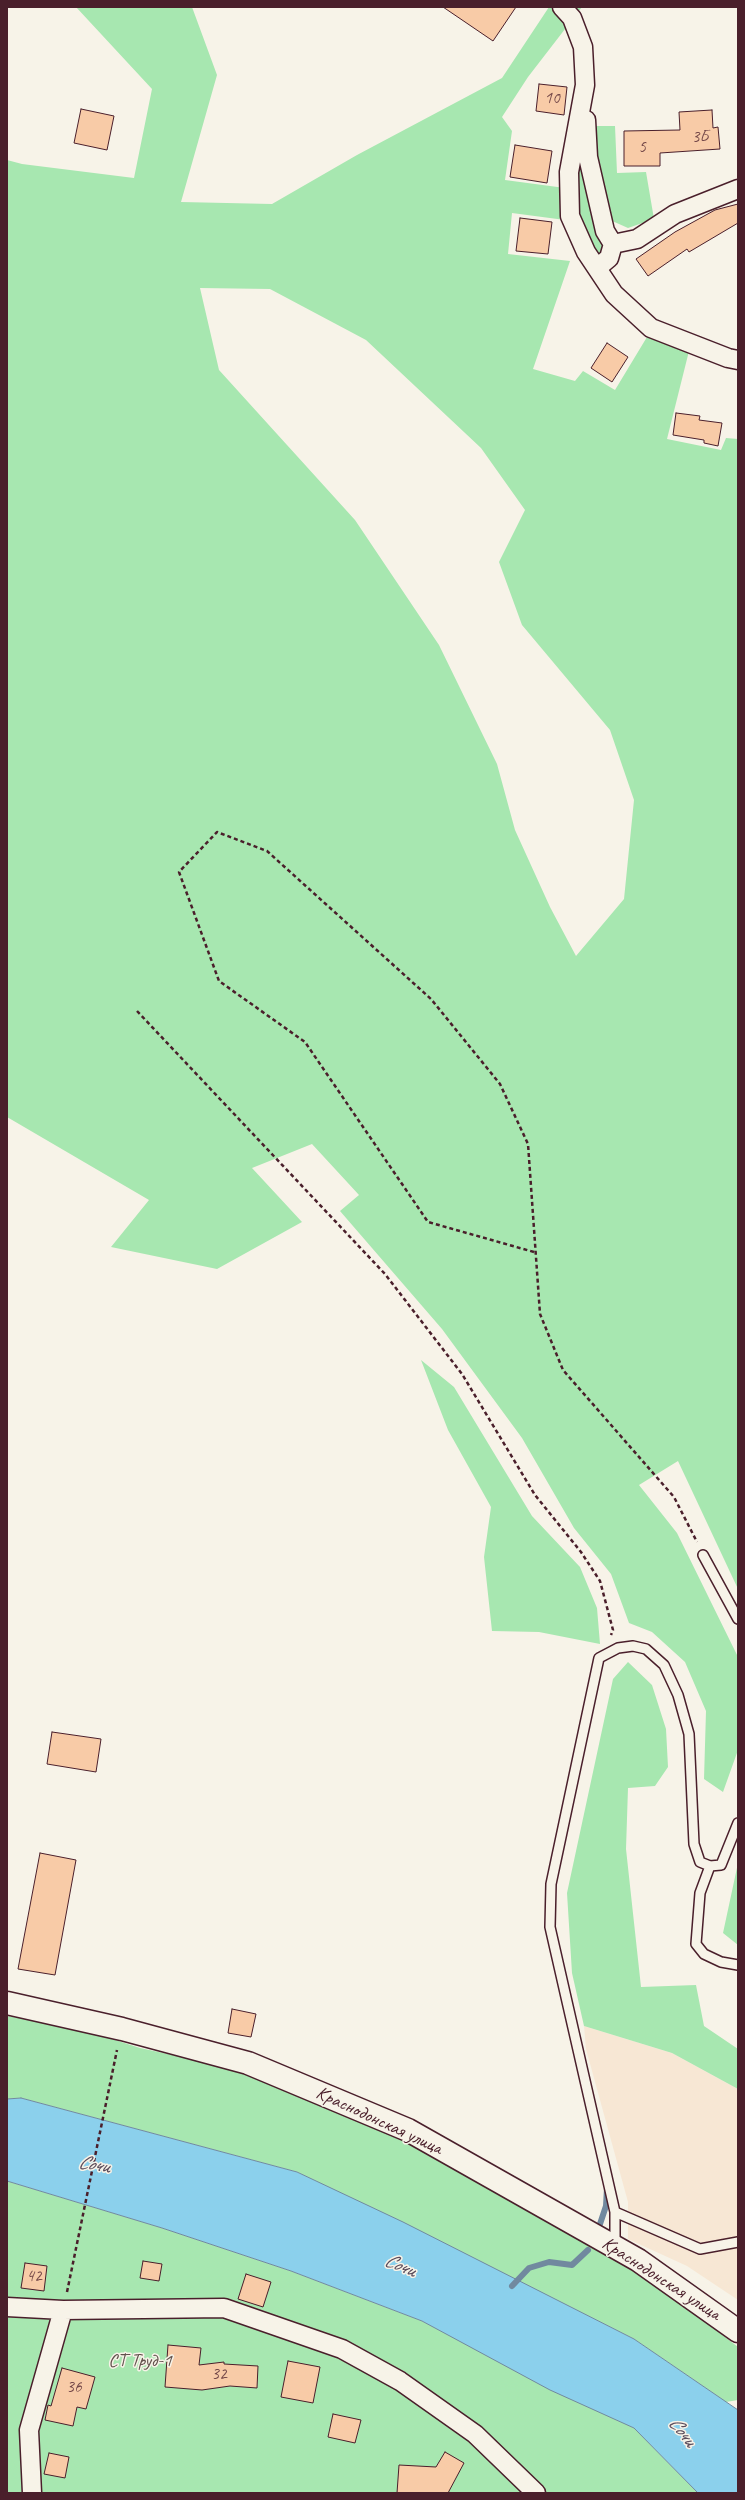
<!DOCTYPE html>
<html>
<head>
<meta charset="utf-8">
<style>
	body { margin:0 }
	#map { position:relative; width:745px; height:2500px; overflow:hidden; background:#f7f3e8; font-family:Caveat,sans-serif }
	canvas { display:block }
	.frame { position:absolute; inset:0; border:8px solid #4a1f2b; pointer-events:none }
</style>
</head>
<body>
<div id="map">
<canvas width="745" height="2500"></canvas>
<div class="frame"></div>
</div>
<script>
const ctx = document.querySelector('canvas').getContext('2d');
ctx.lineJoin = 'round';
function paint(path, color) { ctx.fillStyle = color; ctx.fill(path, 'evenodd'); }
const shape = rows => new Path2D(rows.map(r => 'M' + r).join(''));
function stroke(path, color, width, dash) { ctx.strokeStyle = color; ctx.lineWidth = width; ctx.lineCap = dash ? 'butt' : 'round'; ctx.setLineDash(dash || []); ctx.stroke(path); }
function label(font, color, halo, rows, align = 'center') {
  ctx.font = font + ' Caveat,sans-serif'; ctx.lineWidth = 3; ctx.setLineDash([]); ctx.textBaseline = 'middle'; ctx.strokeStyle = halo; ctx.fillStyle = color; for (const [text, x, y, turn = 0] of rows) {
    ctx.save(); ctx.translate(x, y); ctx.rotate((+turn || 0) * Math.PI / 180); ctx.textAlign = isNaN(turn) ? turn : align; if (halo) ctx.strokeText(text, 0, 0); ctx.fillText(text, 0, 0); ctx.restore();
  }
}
paint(shape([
	[584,2026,672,2053,738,2089,738,2300,687,2266,628,2239,628,2202,586,2049]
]), '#f7e7d4');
paint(shape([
	[76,7,192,7,217,75,181,202,272,204,357,155,502,78,549,7,582,7,528,77,502,117,512,131,505,180,565,188,565,220,512,213,508,254,570,261,533,369,575,381,583,371,615,390,647,337,689,351,667,439,721,450,726,438,738,439,738,1589,678,1461,639,1485,677,1533,738,1657,738,1750,723,1792,704,1779,706,1711,685,1662,652,1632,629,1623,611,1574,574,1528,522,1438,442,1329,340,1211,359,1195,312,1144,252,1168,302,1222,217,1269,111,1247,149,1200,7,1117,7,160,22,164,134,178,152,89],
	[200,288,270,289,366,340,481,448,525,510,499,562,522,625,610,730,634,800,624,899,576,956,550,907,515,830,497,764,439,645,355,520,219,370],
	[595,126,615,126,617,173,646,172,654,219,628,228,610,220,596,165],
	[585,157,607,246,604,256,594,259,575,215,576,159],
	[421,1360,454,1387,532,1516,580,1567,597,1608,600,1644,539,1632,492,1631,484,1557,491,1507,448,1430],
	[628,1662,652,1685,666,1729,668,1767,655,1786,628,1788,626,1849,641,1987,696,1985,704,2026,738,2049,738,2089,672,2053,584,2026,572,1973,567,1893,613,1679],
	[738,1863,738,1945,723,1933],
	[7,2016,78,2028,140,2048,242,2070,407,2142,646,2276,738,2347,738,2400,726,2402,634,2339,297,2172,21,2098,7,2099],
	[7,2181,162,2228,291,2271,422,2321,634,2428,698,2493,7,2493]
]), '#a7e7b0');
const water = shape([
	[21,2098,297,2172,403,2222,634,2339,738,2410,738,2493,698,2493,634,2428,550,2390,422,2321,291,2271,162,2228,7,2181,7,2099,21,2098]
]);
paint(water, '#8bd0ec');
stroke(water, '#71899f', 1);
stroke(shape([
	[600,2224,606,2206,607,2188],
	[512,2286,529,2268,549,2262,572,2265,588,2250]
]), '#71899f', 6);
const building = shape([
	[443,7,516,7,493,41,443,7],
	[539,84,567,87,564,115,536,111,539,84],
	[81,109,114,116,107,150,74,143,81,109],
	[712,110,713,128,718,127,720,149,660,153,660,166,624,166,624,131,680,130,679,112,712,110],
	[515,145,552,151,547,183,510,177,515,145],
	[738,204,738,223,689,252,687,249,648,276,636,259,675,232,715,210,738,204],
	[520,218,552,222,548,254,516,251,520,218],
	[607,343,628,357,612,382,591,368,607,343],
	[676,413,700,416,699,420,722,423,718,446,704,443,704,440,673,435,676,413],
	[52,1732,101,1739,96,1772,47,1764,52,1732],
	[40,1853,76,1860,55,1975,18,1969,40,1853],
	[232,2009,256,2014,251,2037,228,2033,232,2009],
	[143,2261,162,2264,159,2281,140,2278,143,2261],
	[25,2263,47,2266,44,2291,21,2288,25,2263],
	[246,2274,271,2282,263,2307,238,2299,246,2274],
	[168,2345,201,2348,199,2365,224,2362,224,2364,258,2366,257,2388,230,2386,202,2390,165,2387,168,2345],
	[288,2361,320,2367,313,2403,281,2397,288,2361],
	[62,2368,95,2377,86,2409,77,2407,73,2426,45,2420,48,2405,51,2406,62,2368],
	[333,2414,361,2420,355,2443,328,2437,333,2414],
	[445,2452,464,2463,448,2493,397,2493,399,2465,436,2467,445,2452],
	[49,2453,69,2457,65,2478,44,2474,49,2453]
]);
paint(building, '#f8cba7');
stroke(building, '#4a1f2b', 1);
const service = shape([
	[703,1555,738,1619],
	[710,1866,700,1893,696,1944,704,1954,721,1962,738,1965],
	[615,2212,700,2249,738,2242],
	[615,2246,615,2212,550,1927,551,1884,599,1658,618,1648,633,1646,646,1649,664,1665,678,1695,689,1734,694,1844,700,1862,710,1866,721,1865,738,1823]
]);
const minor = shape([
	[562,7,572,18,583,47,585,85,569,172,570,216,586,252,614,294,651,328,728,358,738,360],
	[586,120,588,157,605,231,613,244,609,258,597,268],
	[613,244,637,239,675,214,738,189],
	[7,2307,63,2310,224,2308,342,2349,400,2381,475,2434,536,2493],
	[32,2493,29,2430,63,2310]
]);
const tertiary = shape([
	[7,2003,122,2029,248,2063,408,2130,638,2260,738,2331]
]);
stroke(service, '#4a1f2b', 12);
stroke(minor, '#4a1f2b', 21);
stroke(tertiary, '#4a1f2b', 25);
stroke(shape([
	[137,1011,385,1274,462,1374,535,1495,581,1552,600,1581,613,1630,611,1635],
	[534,1252,428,1222,305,1042,219,981,179,872,217,832,267,851,431,999,500,1084,528,1144,540,1314,563,1370,674,1497,697,1542],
	[67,2292,117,2050]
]), '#4a1f2b', 2.5, [4, 3]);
stroke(service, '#f7f3e8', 9);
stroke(minor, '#f7f3e8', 18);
stroke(tertiary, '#f7f3e8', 22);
label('17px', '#764a4a', null, [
	["10",552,99],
	["3Б",700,138],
	["5",642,148],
	["42",34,2277],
	["32",219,2375],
	["36",74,2388]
]);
label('19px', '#4a1f2b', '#f7f3e8', [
	["Краснодонская улица",379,2121,25],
	["Краснодонская улица",661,2279,33]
]);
label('19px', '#61514c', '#f7f3e8', [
	["СТ Труд-1",140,2361]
]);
label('italic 20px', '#5a4b5b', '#f7f3e8', [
	["Сочи",94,2165,10],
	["Сочи",400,2266,23],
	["Сочи",682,2432,52]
]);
</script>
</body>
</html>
